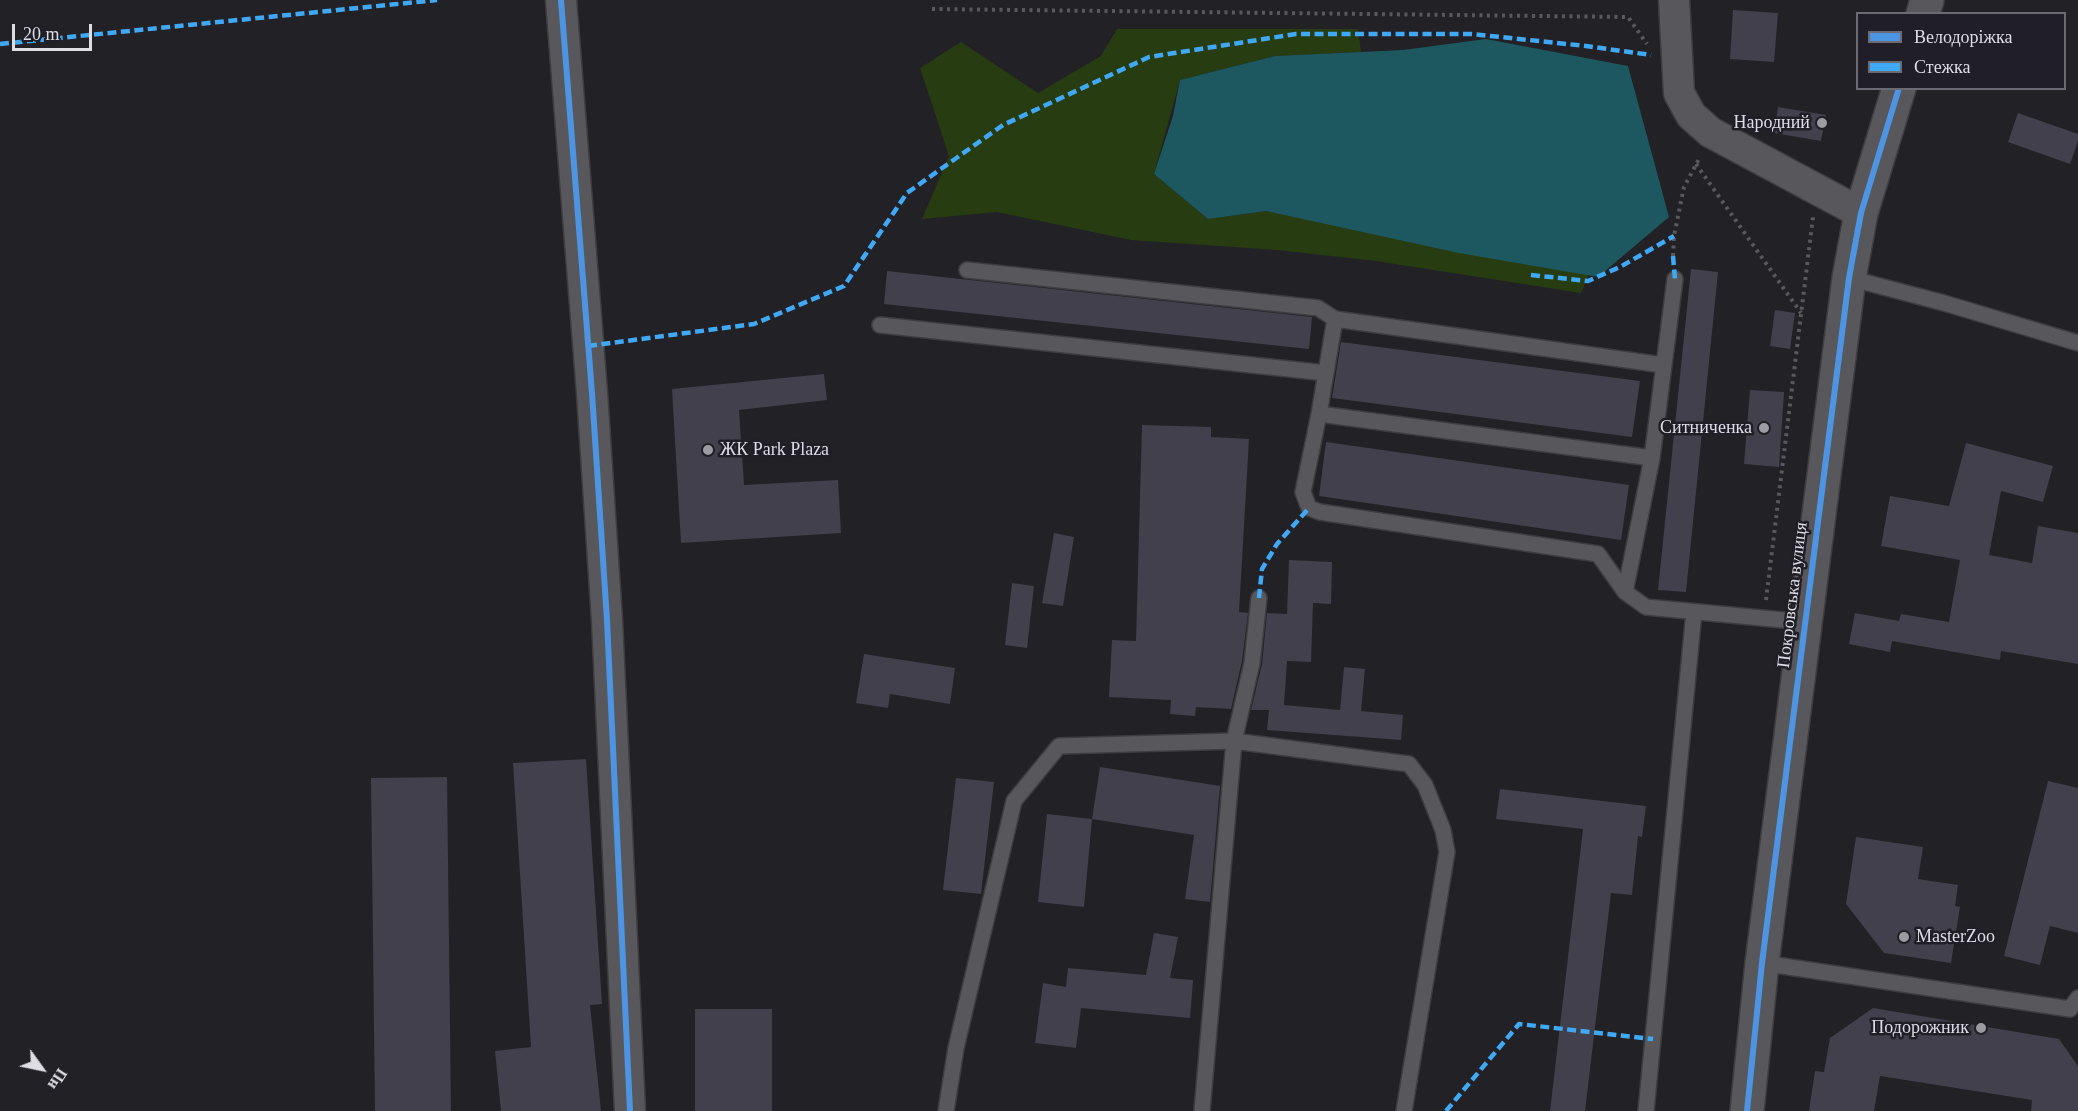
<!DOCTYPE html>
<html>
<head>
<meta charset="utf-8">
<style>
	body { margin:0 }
	#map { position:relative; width:2078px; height:1111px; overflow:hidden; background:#212126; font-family:"Times New Roman",serif }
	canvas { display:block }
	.legend { position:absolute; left:1856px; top:12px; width:210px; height:78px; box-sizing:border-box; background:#201f28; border:2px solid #6c6b73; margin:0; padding:8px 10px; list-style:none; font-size:18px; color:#dddde3 }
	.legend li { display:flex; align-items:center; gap:12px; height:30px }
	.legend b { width:30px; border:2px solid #6c6b73 }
	.north { position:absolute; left:12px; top:1039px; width:60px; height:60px; -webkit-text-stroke:4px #201f28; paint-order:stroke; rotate:123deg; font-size:16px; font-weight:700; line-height:24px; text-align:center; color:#dddde3 }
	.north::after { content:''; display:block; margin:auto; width:21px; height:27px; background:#dddde3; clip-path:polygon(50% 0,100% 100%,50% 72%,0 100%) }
	.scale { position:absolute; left:12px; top:24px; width:80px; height:27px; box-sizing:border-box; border:3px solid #dddde3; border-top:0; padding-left:8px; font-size:18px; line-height:21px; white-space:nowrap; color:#dddde3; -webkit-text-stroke:4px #201f28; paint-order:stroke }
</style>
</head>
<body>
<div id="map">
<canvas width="2078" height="1111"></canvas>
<ul class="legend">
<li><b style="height:8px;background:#4d94e3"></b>Велодоріжка</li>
<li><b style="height:8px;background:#3fa9f5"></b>Стежка</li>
</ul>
<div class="north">Пн</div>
<div class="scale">20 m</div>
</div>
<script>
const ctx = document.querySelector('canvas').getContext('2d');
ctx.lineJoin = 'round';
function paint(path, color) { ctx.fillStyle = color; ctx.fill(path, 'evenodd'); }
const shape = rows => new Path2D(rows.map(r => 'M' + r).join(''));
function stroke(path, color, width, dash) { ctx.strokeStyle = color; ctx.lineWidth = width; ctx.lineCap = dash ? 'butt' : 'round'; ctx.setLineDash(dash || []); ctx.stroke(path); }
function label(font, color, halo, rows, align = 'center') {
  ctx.font = font + ' "Times New Roman",serif'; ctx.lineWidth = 5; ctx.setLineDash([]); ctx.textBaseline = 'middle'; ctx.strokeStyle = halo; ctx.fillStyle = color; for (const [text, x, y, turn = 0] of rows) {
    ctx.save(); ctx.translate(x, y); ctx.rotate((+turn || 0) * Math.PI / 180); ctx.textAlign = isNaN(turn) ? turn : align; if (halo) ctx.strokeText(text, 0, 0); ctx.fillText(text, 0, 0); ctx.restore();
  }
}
paint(shape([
	[1117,29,1358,29,1361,52,1275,56,1180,80,1154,174,1208,219,1266,211,1594,263,1581,293,1376,261,1277,250,1131,240,997,212,922,219,949,156,920,68,961,42,1038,93,1101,56]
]), '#283c12');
paint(shape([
	[1486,39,1628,66,1669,217,1598,277,1459,253,1266,211,1208,219,1154,174,1173,116,1180,80,1275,56,1403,50]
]), '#1d5860');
paint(shape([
	[1733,10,1778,13,1774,62,1730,59],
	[1778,107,1826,115,1821,141,1774,133],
	[2018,113,2078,134,2078,141,2070,164,2008,142],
	[1691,269,1718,272,1686,592,1658,590],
	[887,271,1312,317,1309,349,884,304],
	[1775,310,1795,313,1790,349,1770,346],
	[1341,342,1640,381,1632,437,1332,398],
	[824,374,827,400,739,410,744,485,838,480,841,533,681,543,672,389],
	[1750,390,1784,392,1779,467,1744,464],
	[1142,425,1211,427,1211,437,1249,439,1239,612,1248,613,1242,661,1231,709,1196,707,1195,716,1170,714,1171,700,1109,697,1112,640,1136,641],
	[1326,442,1629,485,1621,540,1319,496],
	[1966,443,2053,466,2043,502,2001,491,1989,555,2032,563,2038,526,2078,533,2078,664,2001,651,2000,660,1892,641,1890,652,1849,644,1855,613,1899,621,1901,614,1949,622,1960,560,1881,546,1890,496,1949,506],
	[1054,533,1074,537,1063,606,1042,603],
	[1289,560,1332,562,1331,604,1313,603,1311,662,1287,661,1284,705,1340,710,1344,667,1365,669,1361,711,1403,715,1401,740,1267,730,1269,710,1251,710,1262,664,1267,613,1287,614],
	[1012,583,1034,586,1027,648,1005,645],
	[864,654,955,668,950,704,890,694,888,708,856,703],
	[586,759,602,1004,590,1005,601,1111,501,1111,495,1051,531,1047,513,763],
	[1100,767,1220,786,1210,902,1185,899,1194,835,1092,819],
	[447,777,451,1111,375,1111,371,778],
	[956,778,994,782,981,894,943,890],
	[2048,781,2078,788,2078,933,2050,926,2040,965,2004,956],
	[1500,789,1646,806,1642,837,1638,836,1632,895,1611,893,1585,1111,1550,1111,1583,829,1496,819],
	[1047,814,1092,819,1084,907,1038,902],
	[1856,837,1923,847,1918,879,1958,885,1955,906,1960,907,1951,963,1884,953,1846,904],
	[1154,933,1178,937,1170,978,1193,980,1190,1018,1081,1008,1076,1048,1035,1043,1043,983,1066,987,1068,968,1146,975],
	[1873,1008,2059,1039,2078,1066,2078,1111,2031,1111,2032,1100,1880,1076,1874,1111,1809,1111,1815,1071,1824,1072,1830,1038],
	[695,1009,772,1009,772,1111,695,1111]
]), '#41404c');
const service = shape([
	[967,270,1318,308,1335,319,1663,365],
	[1849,278,1944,303,2078,343],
	[1335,319,1319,414,1303,492,1309,508,1320,512,1598,554,1625,592,1646,607,1804,622],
	[880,325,1326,373],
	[1319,414,1652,458],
	[1625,592,1652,458,1675,279],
	[1762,963,2070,1009,2078,998],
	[946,1111,956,1048,1014,801,1059,746,1234,741,1409,764,1425,785,1443,830,1447,852,1404,1111],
	[1202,1111,1234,741,1252,663,1259,598],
	[1646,1111,1694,612]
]);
const minor = shape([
	[561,0,592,393,607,620,630,1111],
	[1674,0,1679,93,1691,115,1710,132,1861,213]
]);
const tertiary = shape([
	[1923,14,1927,0],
	[1747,1111,1762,963,1849,278,1861,213,1899,88]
]);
stroke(service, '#3d3d41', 18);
stroke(minor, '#3d3d41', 33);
stroke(tertiary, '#3d3d41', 36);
stroke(shape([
	[932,9,1628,17,1647,44],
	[1696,164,1801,313],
	[1673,256,1674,236,1684,187,1700,157],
	[1766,600,1813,217]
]), '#59595d', 4, [3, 4.5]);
stroke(service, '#58585c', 15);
stroke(minor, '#58585c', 30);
stroke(tertiary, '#58585c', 33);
stroke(shape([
	[0,44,437,0],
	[1673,256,1675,279],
	[1531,275,1588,281,1620,267,1674,236],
	[588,346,754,324,844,286,907,193,1003,125,1149,57,1296,34,1472,34,1586,46,1651,55],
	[1259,598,1262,569,1277,544,1309,508],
	[1446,1111,1519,1024,1653,1039]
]), '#3fa9f5', 4.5, [9, 4.5]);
stroke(shape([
	[561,0,592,393,607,620,630,1111],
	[1747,1111,1762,963,1849,278,1861,213,1899,88]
]), '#4d94e3', 6);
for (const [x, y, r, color] of [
	[1822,123,6,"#9b9ba1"],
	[1764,428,6,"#9b9ba1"],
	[708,450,6,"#9b9ba1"],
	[1904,937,6,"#9b9ba1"],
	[1981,1028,6,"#9b9ba1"]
]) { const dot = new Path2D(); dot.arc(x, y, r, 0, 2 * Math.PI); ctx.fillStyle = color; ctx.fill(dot); stroke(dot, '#201f28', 2); }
label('18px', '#dddde3', '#201f28', [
	["Народний",1810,123],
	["Ситниченка",1752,428],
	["ЖК Park Plaza",720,450,"left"],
	["MasterZoo",1916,937,"left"],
	["Подорожник",1969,1028]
], 'right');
label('18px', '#dddde3', '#201f28', [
	["Покровська вулиця",1793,595,-83]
]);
</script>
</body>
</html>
